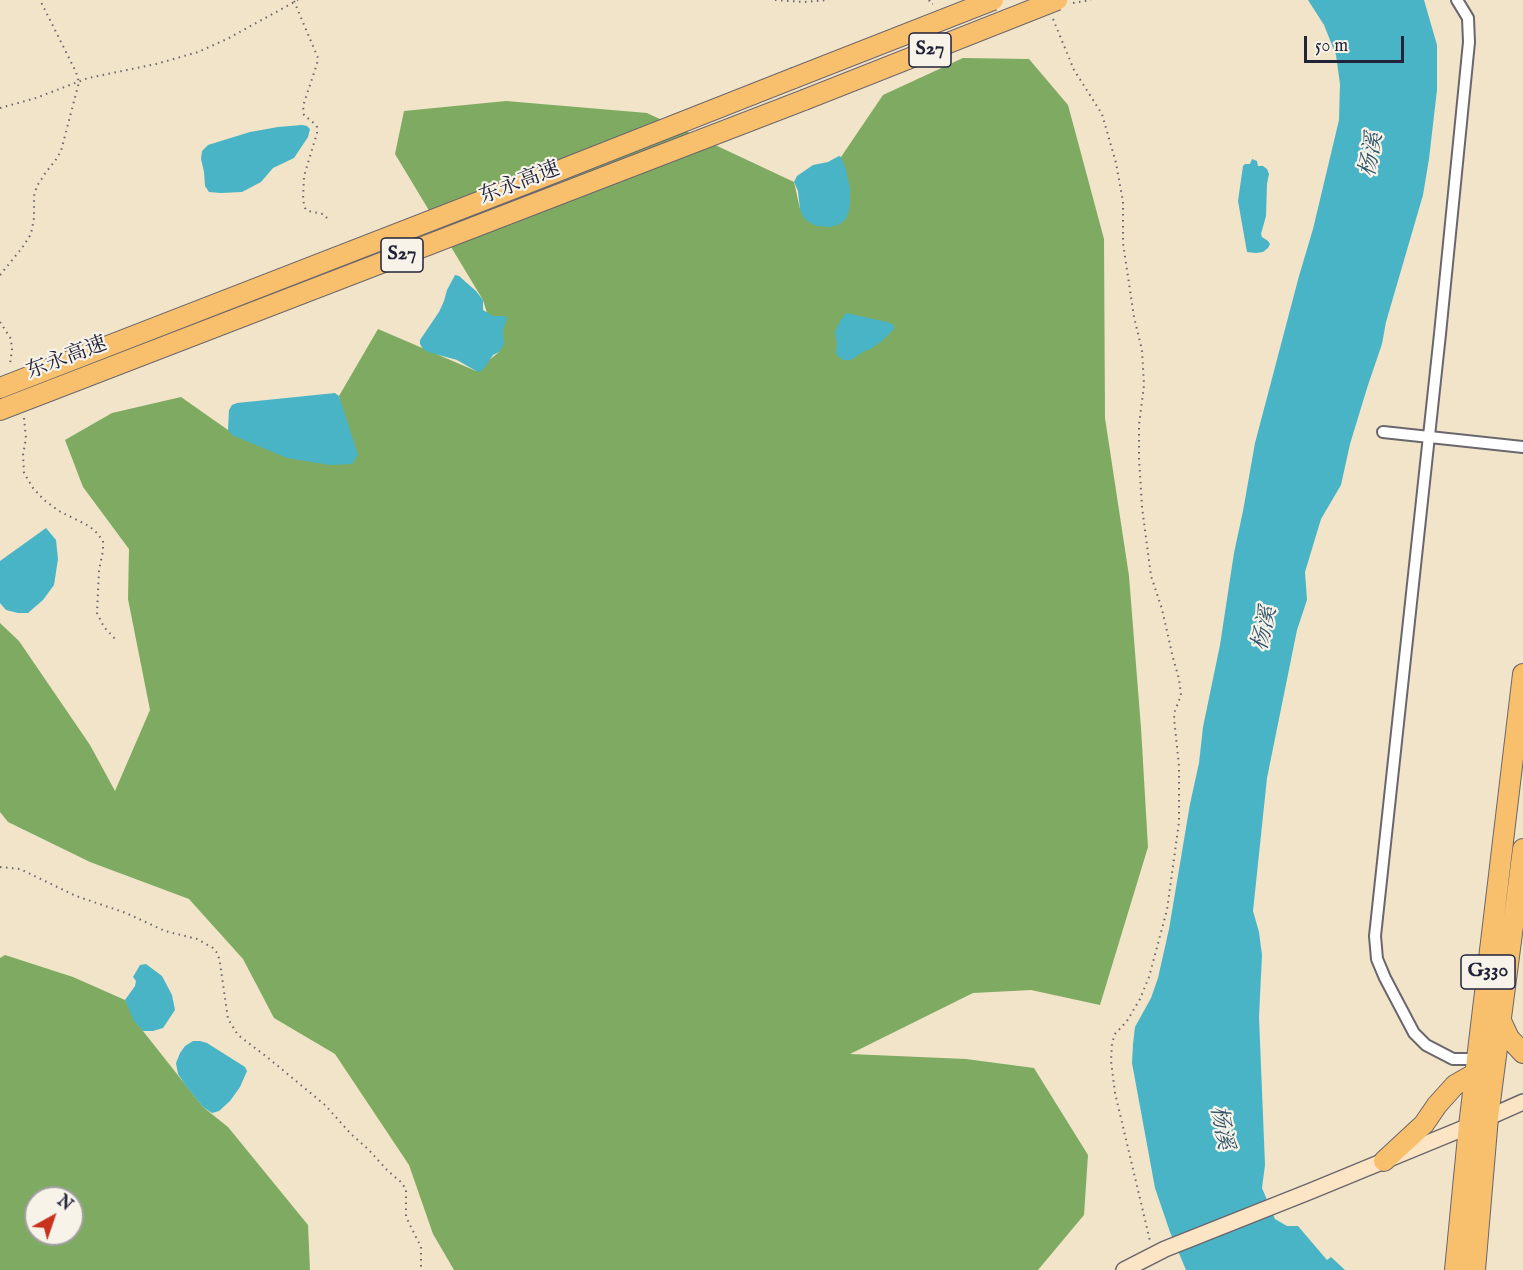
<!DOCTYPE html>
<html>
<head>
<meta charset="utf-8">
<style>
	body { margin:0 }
	#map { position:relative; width:1523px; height:1270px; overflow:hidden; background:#f1e4c9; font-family:"IM FELL English",serif }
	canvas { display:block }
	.north { position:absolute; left:24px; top:1186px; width:60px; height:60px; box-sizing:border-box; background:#f7f3e8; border:2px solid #a29fa3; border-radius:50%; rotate:40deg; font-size:16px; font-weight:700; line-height:24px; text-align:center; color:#22223b }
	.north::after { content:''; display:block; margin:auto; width:21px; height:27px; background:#c8321e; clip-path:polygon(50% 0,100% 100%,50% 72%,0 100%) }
	.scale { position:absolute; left:1304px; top:36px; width:100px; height:27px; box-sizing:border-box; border:3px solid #22223b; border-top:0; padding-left:8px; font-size:18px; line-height:21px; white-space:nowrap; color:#22223b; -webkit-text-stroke:4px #f7f3e8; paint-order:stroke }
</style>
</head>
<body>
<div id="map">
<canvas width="1523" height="1270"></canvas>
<div class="north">N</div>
<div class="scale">50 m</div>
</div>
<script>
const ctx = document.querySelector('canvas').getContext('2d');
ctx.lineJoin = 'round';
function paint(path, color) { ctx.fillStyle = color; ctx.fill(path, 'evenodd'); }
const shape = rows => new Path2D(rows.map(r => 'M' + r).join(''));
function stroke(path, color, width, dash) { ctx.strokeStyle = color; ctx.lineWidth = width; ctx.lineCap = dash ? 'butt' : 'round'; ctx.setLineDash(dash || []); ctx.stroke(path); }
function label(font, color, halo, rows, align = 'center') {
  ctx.font = font + ' "IM FELL English","Noto Serif SC",serif'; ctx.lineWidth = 4.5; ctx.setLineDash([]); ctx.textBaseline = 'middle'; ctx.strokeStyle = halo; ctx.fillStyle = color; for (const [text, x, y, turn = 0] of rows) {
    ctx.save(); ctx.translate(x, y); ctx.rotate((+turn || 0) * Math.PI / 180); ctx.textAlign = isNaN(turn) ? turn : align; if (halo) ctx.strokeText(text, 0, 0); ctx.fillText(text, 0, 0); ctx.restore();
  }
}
paint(shape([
	[963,58,1029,59,1068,105,1104,239,1105,418,1129,576,1141,728,1148,847,1100,1005,1031,990,973,993,850,1054,966,1059,1034,1068,1088,1155,1084,1215,1038,1270,454,1270,433,1234,409,1165,335,1054,274,1018,243,959,189,899,90,862,8,822,0,812,0,623,19,641,90,745,115,791,150,710,128,599,129,549,83,487,65,440,112,413,181,397,228,430,352,463,339,396,378,329,476,371,499,352,483,300,395,154,404,111,506,101,647,113,794,182,800,209,838,224,841,157,883,95],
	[5,955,73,977,125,1000,143,1031,203,1107,228,1127,308,1225,310,1270,0,1270,0,958],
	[36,1198,72,1198,72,1234,36,1234]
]), '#7eaa62');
paint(shape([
	[1308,0,1424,0,1437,45,1437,90,1429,159,1423,195,1386,322,1382,344,1368,385,1350,444,1341,485,1321,519,1305,572,1307,600,1297,630,1267,778,1253,911,1259,932,1262,955,1259,1017,1265,1165,1262,1188,1275,1219,1287,1226,1298,1226,1327,1260,1331,1257,1345,1270,1186,1270,1170,1232,1155,1188,1132,1063,1133,1044,1135,1027,1151,998,1158,978,1169,929,1190,804,1199,763,1203,727,1220,645,1234,553,1243,511,1255,443,1299,276,1313,229,1339,120,1340,84,1336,55,1324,25],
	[302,125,307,126,310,129,308,137,294,158,273,168,261,182,242,192,221,193,209,192,205,186,204,172,201,159,202,151,208,145,250,132,278,127],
	[839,156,841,157,846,170,850,188,850,204,849,211,846,219,838,225,830,227,817,226,810,223,804,218,800,209,798,191,794,182,797,176,813,165,828,162],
	[1252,159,1257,161,1258,166,1263,166,1267,169,1269,174,1267,184,1266,216,1261,234,1262,237,1268,241,1270,244,1268,248,1263,252,1256,253,1247,252,1238,201,1243,166,1245,164,1250,164],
	[455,275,459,276,476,291,483,300,483,310,493,316,504,316,507,318,503,330,504,344,499,352,493,355,485,367,480,372,476,371,457,360,428,352,423,349,420,344,420,340,439,312,444,301,447,290],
	[846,313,887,322,894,325,894,329,882,341,872,348,863,352,851,360,843,360,836,354,837,344,835,332,839,323],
	[335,393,339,396,358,455,352,464,330,465,287,458,232,435,228,430,229,410,232,405,237,403],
	[46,528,56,540,58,559,54,585,43,600,28,613,18,613,6,610,0,603,0,561],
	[146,964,162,976,172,995,175,1010,163,1028,153,1031,143,1031,134,1021,125,1000,135,986,136,981,133,977,140,965],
	[193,1041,200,1041,207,1043,245,1067,247,1071,240,1087,230,1101,219,1111,212,1113,203,1107,186,1086,178,1074,176,1063,180,1053,185,1046]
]), '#49b4c6');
const street = shape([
	[1457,0,1468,18,1469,42,1440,334,1375,936,1377,959,1385,978,1414,1033,1426,1045,1453,1059,1477,1059],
	[1383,432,1523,447]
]);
const secondary = shape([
	[1124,1270,1165,1249,1311,1191,1469,1126,1523,1102]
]);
const highway = shape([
	[0,388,543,177,794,78],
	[0,410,804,100],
	[1501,1021,1509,1038,1523,1053],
	[1384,1161,1424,1124,1437,1105,1455,1085,1476,1073],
	[1455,1270,1469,1126,1523,674],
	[1475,1270,1488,1117,1523,849]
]);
stroke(street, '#6a666d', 14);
stroke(secondary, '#6a666d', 18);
stroke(highway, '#6a666d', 22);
stroke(shape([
	[775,0,804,2,829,0],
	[929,0,931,4,933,4],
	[294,1,318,58,317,64,303,106,304,115,315,124,317,127,317,133,304,176,303,200,305,208,308,211,323,214,327,218],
	[1073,3,1091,0],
	[1053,19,1074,70,1102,114,1116,163,1123,202,1123,243,1134,317,1142,350,1144,385,1139,425,1139,458,1142,507,1151,576,1162,609,1173,658,1179,679,1181,695,1175,711,1174,718,1179,766,1179,822,1167,910,1149,977,1140,999,1127,1021,1115,1034,1112,1043,1111,1061,1115,1093,1150,1241],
	[0,108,36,98,88,78,156,64,198,52,227,39,298,0],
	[0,275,22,248,31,234,34,218,34,196,37,186,46,172,55,161,61,151,79,82,76,72,40,0],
	[0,322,11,339,12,349,10,364],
	[24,418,26,438,23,455,24,473,33,488,44,500,59,511,89,526,97,533,103,541,103,551,99,570,97,613,104,627,117,641],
	[0,867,20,869,76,896,126,913,165,931,197,939,213,948,218,954,220,963,228,1019,238,1035,267,1057,325,1105,351,1134,368,1149,387,1170,402,1183,406,1190,406,1217,421,1247,421,1270]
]), '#6a666d', 2, [1.5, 4.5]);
stroke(street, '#fff', 10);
stroke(secondary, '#fce5c4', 15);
stroke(highway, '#f8bf6c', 20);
const highwayBridge = shape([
	[794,78,993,0],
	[804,100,1057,0]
]);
stroke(highwayBridge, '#6a666d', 22, []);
stroke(highwayBridge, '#f8bf6c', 20);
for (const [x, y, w] of [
	[930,50,42],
	[402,255,42],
	[1488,972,54]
]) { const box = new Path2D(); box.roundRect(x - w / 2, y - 17, w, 34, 4.5); ctx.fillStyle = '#f7f3e8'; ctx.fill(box); stroke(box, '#22223b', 1.5); }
label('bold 20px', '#22223b', null, [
	["S27",930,50],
	["S27",402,255],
	["G330",1488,972]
]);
label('21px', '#22223b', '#f7f3e8', [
	["东永高速",520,184,-21],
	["东永高速",67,359,-21]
]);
label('italic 22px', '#30556c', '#f7f3e8', [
	["杨溪",1373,155,-80],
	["杨溪",1266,629,-77],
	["杨溪",1220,1128,79]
]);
</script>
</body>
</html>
